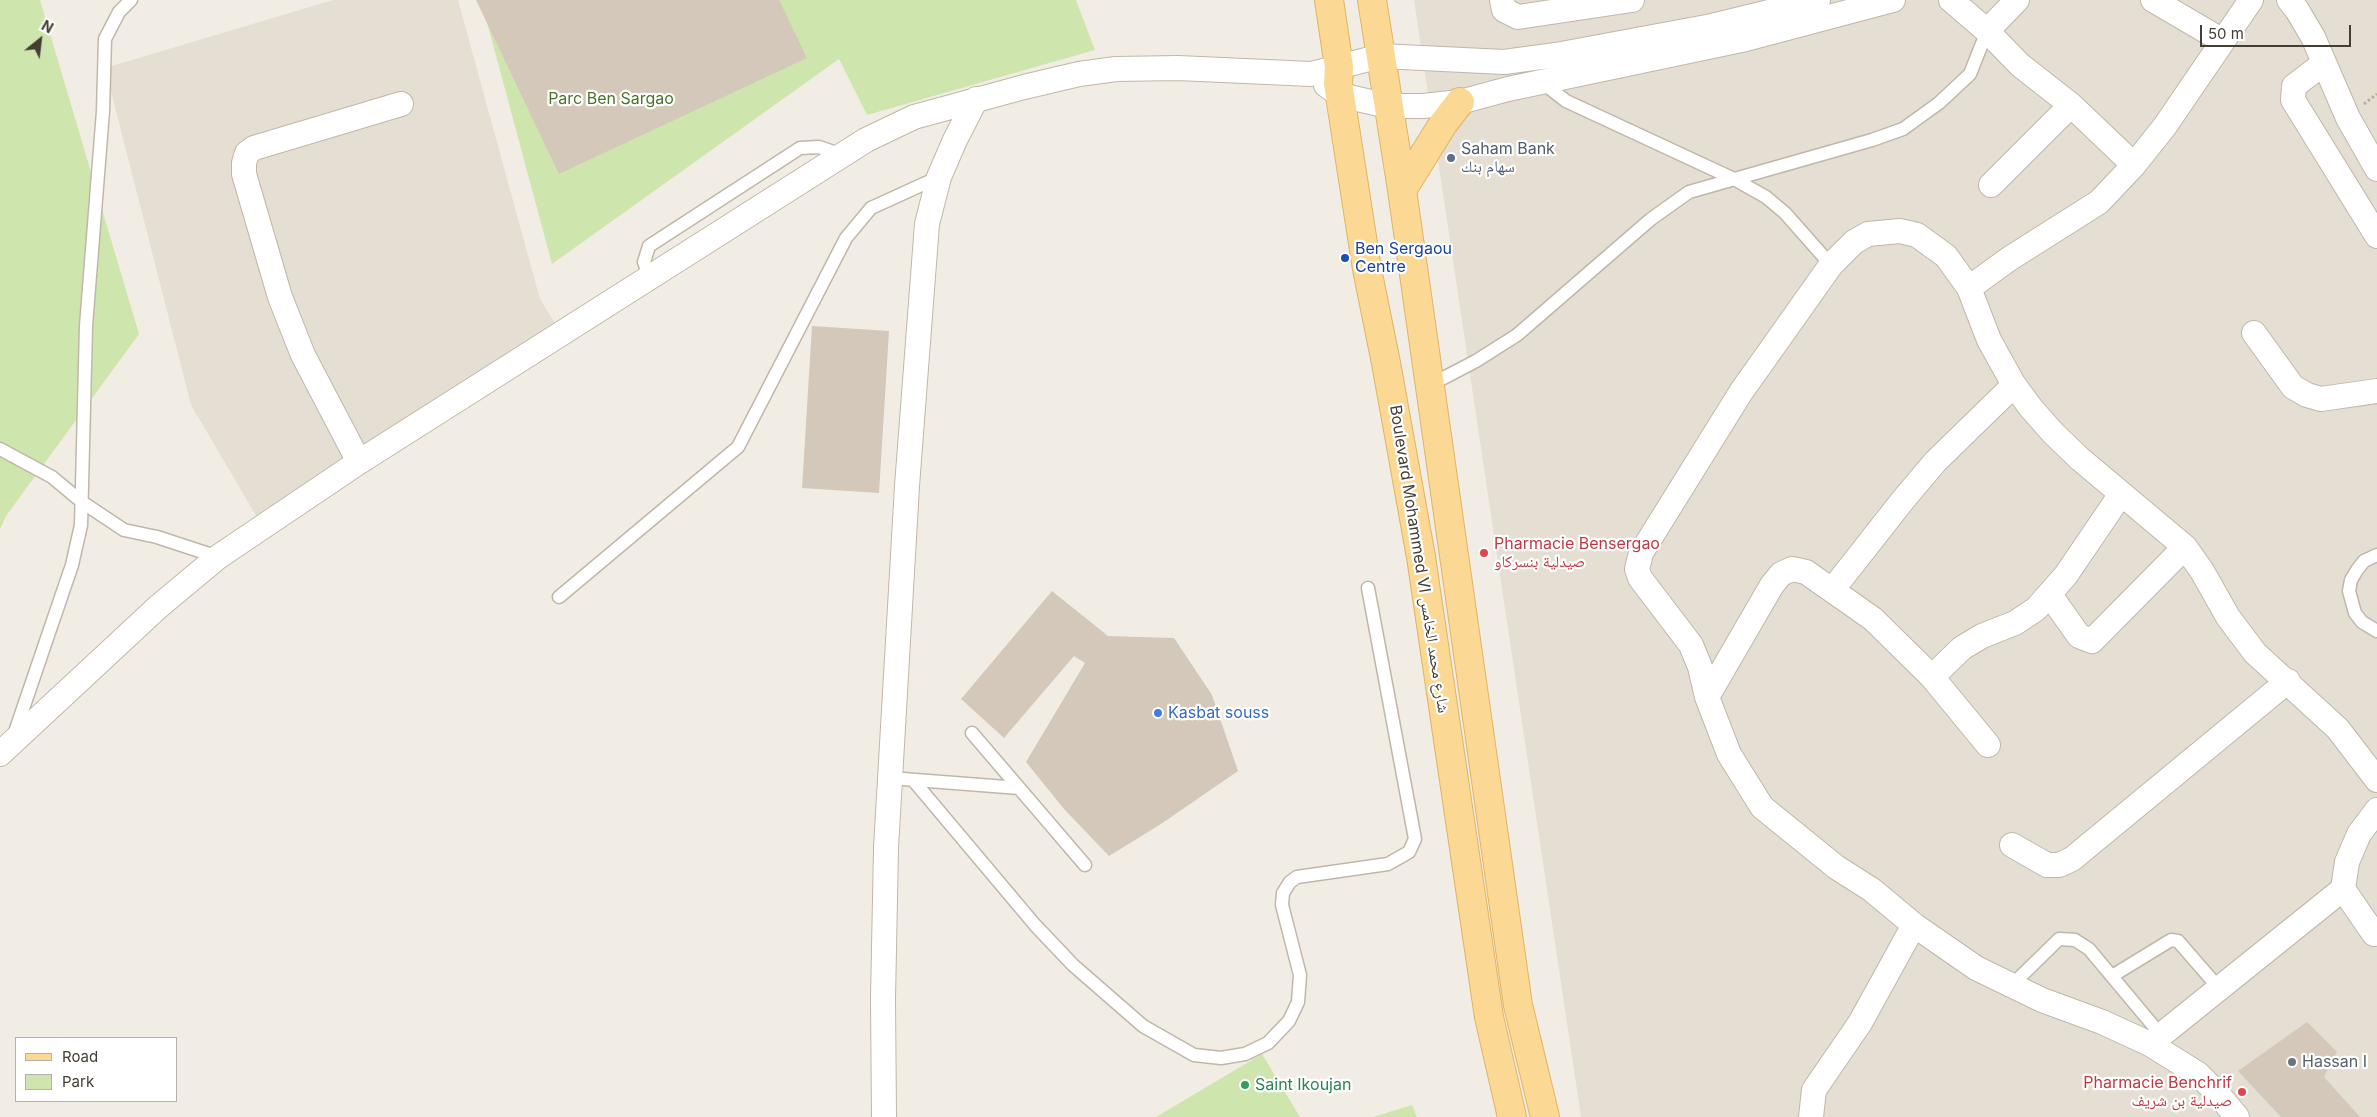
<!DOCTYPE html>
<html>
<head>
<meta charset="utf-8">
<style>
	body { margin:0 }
	#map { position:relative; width:2377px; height:1117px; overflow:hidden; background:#f2ede4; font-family:Inter,sans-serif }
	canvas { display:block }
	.legend { position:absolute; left:15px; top:1037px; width:162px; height:65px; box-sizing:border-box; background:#fff; border:1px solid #b4b1ae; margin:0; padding:6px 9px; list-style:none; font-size:15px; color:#433d34 }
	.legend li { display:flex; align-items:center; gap:10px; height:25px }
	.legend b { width:25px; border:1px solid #b4b1ae }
	.north { position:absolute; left:15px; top:15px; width:50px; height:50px; -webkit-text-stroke:4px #fff; paint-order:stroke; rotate:29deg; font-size:14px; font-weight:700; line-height:20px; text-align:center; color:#433d34 }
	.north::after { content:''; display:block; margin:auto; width:18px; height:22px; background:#433d34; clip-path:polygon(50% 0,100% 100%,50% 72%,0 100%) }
	.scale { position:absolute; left:2200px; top:25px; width:151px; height:22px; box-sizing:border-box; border:2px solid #433d34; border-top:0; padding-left:6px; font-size:15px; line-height:18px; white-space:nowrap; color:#433d34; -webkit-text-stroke:4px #fff; paint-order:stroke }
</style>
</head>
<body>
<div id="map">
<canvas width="2377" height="1117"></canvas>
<ul class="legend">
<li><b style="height:6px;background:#fbd894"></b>Road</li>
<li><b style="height:14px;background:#cfe5ae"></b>Park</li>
</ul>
<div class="north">N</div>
<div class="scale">50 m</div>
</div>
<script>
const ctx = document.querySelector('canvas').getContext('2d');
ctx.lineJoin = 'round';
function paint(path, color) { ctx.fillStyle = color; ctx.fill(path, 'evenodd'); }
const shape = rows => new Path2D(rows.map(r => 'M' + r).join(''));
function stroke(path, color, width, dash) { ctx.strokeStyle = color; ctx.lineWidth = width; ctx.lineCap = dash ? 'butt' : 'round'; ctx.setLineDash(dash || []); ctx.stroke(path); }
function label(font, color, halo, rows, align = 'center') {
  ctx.font = font + ' Inter,"Noto Naskh Arabic",sans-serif'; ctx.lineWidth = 4.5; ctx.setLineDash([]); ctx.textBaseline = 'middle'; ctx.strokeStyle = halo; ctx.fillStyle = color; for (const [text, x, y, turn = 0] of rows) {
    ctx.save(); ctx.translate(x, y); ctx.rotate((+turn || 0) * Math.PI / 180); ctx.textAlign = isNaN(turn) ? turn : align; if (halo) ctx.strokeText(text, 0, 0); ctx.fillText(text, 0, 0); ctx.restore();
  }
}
paint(shape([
	[333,0,458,0,540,299,561,333,261,524,191,405,105,68],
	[1414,0,2377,0,2377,1117,1581,1117]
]), '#e5ded3');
paint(shape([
	[0,0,40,0,139,334,6,516,0,529],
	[481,0,1076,0,1095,50,867,115,839,59,552,264],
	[1262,1054,1300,1117,1156,1117],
	[1412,1105,1417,1117,1373,1117]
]), '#cfe5ae');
paint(shape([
	[476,0,779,0,807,58,559,174],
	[812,326,889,331,879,493,802,488],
	[1052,591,1108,636,1174,638,1212,695,1238,771,1161,824,1109,856,1064,809,1026,762,1085,663,1074,656,1004,738,961,699],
	[2307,1022,2337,1052,2324,1077,2360,1117,2281,1117,2238,1071]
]), '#d3c8ba');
const service = shape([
	[1543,83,1566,101,1734,179,1766,197,1785,213,1831,265],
	[650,278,644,262,649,246,800,148,819,147,842,155],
	[1430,385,1476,361,1517,335,1651,219,1689,192,1872,140,1903,129,1939,103,1970,74,1987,31],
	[0,449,52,477,82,502,124,530,157,537,218,557],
	[2377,555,2364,561,2357,570,2351,580,2349,591,2355,613,2362,622,2377,631],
	[559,597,738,447,846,238,871,208,939,177],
	[972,733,1085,865],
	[14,735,72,565,81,525,86,326,103,111,105,39,119,12,131,0],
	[890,778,1019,788],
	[913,780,1035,925,1073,965,1143,1026,1194,1055,1221,1058,1245,1054,1268,1043,1289,1021,1298,1002,1300,975,1282,905,1283,893,1290,882,1297,877,1388,864,1409,852,1415,839,1368,588],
	[2112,976,2171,940,2178,941,2211,979],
	[2011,986,2059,939,2075,940,2089,949,2161,1035]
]);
const minor = shape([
	[1502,0,1504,10,1518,17,1632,0],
	[1951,0,1987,31,2020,65,2071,105,2134,165],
	[2153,0,2223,41],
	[2289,0,2297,10,2313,37,2348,118,2377,169],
	[1987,31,2017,0],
	[2323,64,2294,86,2293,100,2377,236],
	[1326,85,1340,95,1388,106,1423,106,1460,102,1508,89,1746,39,1893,0],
	[1991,185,2071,105],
	[1969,288,2009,259,2099,202,2134,165,2165,126,2251,0],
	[2254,333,2293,387,2307,395,2321,399,2377,391],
	[359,462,303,355,280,297,244,174,244,163,247,153,254,148,401,104],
	[1833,589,1903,500,1935,462,2014,385],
	[2050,595,2079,636,2092,641,2185,547],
	[1707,697,1772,585,1781,574,1792,569,1806,572,1873,619,1932,677],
	[1988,745,1932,677,1962,648,1982,636,2015,623,2036,609,2066,575,2121,494],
	[0,754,158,607,218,557,359,462,866,140,914,117,1024,87,1079,74,1116,69,1178,68,1311,74,1381,56,1504,62,1556,55,1712,26,1818,0],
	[2012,845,2047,865,2059,865,2072,859,2288,681],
	[2374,934,2343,889,2347,862,2359,834,2377,810],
	[2150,1044,2343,889],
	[884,1117,883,999,886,848,907,486,927,224,939,177,955,140,976,99],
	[1811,1117,1814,1090,1860,1023,1914,925],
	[2237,1117,2217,1093,2198,1074,2150,1044,2102,1022,2042,1000,1976,968,1914,925,1872,890,1836,867,1762,807,1729,754,1707,697,1700,667,1691,645,1640,578,1637,569,1641,553,1741,392,1831,265,1854,242,1868,234,1900,231,1917,235,1946,256,1969,288,1989,340,2014,385,2031,408,2053,433,2080,459,2185,547,2202,571,2228,617,2255,653,2338,729,2377,780]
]);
const primary = shape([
	[1329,0,1339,67,1338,83,1367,269,1386,363,1421,557,1489,1017,1512,1117],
	[1372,0,1402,190,1518,1005,1545,1117],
	[1402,190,1443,124,1460,102]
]);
stroke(service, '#c0b7aa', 15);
stroke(minor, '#c0b7aa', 26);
stroke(primary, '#dfb465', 30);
stroke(shape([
	[2364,104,2377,94]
]), '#beaf99', 3, [2.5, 2.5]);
stroke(service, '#fff', 12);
stroke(minor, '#fff', 24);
stroke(primary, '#fbd894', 28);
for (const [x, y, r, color] of [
	[1451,158,5,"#5c6f8a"],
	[1345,258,5,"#1a4fb4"],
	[1484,553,5,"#e0444e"],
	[1158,713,5,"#3f7fe0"],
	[2292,1062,5,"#6b7280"],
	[1245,1085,5,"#2e9e5b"],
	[2242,1092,5,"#e0444e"]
]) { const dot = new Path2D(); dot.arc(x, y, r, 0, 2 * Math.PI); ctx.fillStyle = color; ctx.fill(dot); stroke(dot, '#fff', 2); }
label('16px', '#49732a', '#fff', [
	["Parc Ben Sargao",611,99]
]);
label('16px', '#4e5e75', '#fff', [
	["Saham Bank",1461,149],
	["سهام بنك",1461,167]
], 'left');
label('16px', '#164399', '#fff', [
	["Ben Sergaou",1355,249],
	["Centre",1355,267]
], 'left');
label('16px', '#be3a42', '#fff', [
	["Pharmacie Bensergao",1494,544],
	["صيدلية بنسركاو",1494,562],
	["Pharmacie Benchrif",2232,1083,"right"],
	["صيدلية بن شريف",2232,1101,"right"]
], 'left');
label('16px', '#433d34', '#fff', [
	["Boulevard Mohammed VI شارع محمد الخامس",1419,559,81]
]);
label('16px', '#366cbe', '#fff', [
	["Kasbat souss",1168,713]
], 'left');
label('16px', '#5b616d', '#fff', [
	["Hassan I",2302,1062]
], 'left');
label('16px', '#27864d', '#fff', [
	["Saint Ikoujan",1255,1085]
], 'left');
</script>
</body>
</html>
